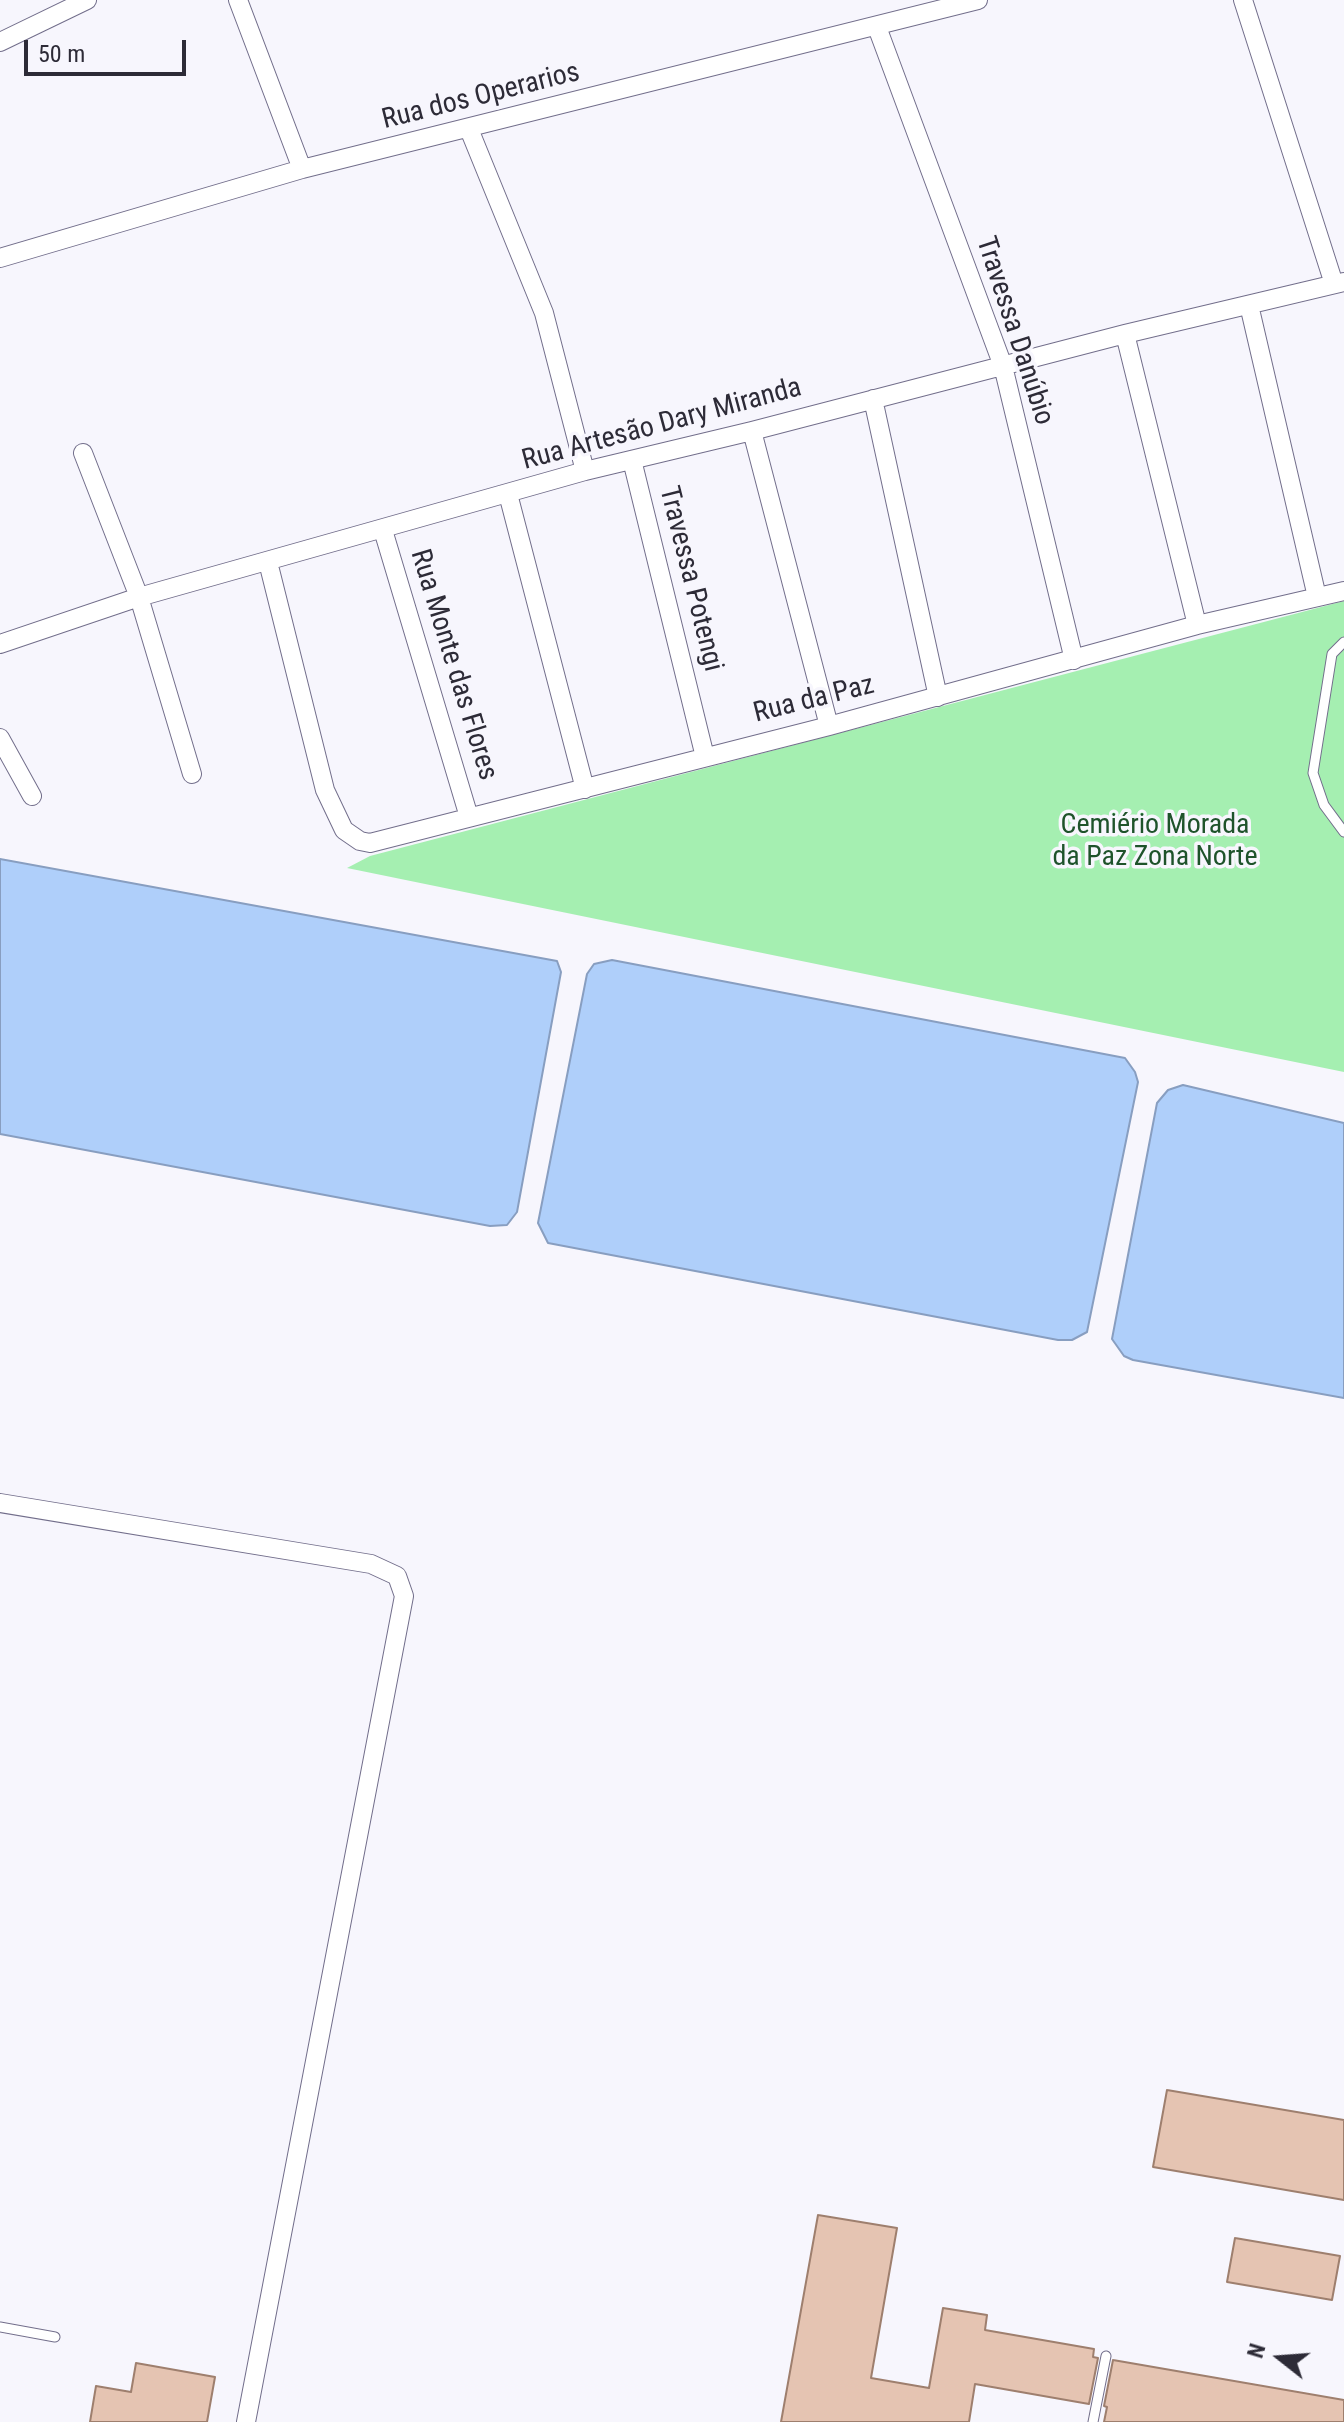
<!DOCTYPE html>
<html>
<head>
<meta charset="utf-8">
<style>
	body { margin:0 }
	#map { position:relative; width:1344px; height:2422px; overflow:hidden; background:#f7f6fd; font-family:"Roboto Condensed",sans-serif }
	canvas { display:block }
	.north { position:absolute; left:1240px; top:2318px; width:80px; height:80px; -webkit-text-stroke:6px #f7f6fd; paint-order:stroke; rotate:287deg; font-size:22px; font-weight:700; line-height:32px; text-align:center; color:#2d2b37 }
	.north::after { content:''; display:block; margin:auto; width:28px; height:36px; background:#2d2b37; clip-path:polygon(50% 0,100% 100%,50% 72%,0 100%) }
	.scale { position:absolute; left:24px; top:40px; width:162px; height:36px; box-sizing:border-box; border:4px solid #2d2b37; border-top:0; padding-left:10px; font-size:24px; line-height:28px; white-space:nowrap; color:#2d2b37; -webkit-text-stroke:6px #f7f6fd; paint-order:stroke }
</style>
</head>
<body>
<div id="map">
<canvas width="1344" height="2422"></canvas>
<div class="north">N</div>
<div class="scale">50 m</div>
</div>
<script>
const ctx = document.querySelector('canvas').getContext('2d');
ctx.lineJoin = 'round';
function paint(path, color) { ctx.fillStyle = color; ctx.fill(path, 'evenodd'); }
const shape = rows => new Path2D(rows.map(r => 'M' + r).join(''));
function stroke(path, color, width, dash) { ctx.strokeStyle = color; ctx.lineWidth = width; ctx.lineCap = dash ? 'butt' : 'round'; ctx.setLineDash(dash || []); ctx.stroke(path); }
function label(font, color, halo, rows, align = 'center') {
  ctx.font = font + ' "Roboto Condensed",sans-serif'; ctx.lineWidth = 7; ctx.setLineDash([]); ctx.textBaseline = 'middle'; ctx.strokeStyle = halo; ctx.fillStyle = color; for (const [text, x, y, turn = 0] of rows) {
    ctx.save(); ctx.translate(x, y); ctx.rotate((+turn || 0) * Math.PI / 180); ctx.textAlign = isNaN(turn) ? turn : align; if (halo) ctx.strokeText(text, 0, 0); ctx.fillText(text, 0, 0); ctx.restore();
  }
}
paint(shape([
	[1344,601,1344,1072,347,868,370,856]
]), '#a5efb1');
const water = shape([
	[0,859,557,961,561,972,517,1212,507,1225,490,1226,0,1134,0,859],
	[612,960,1125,1058,1135,1072,1138,1082,1087,1332,1072,1340,1058,1340,548,1243,538,1223,587,974,594,964,612,960],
	[1183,1085,1344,1123,1344,1398,1133,1360,1124,1356,1112,1339,1157,1103,1168,1090,1183,1085]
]);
paint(water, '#afcffa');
stroke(water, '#889ec0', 2);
const building = shape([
	[1167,2090,1344,2120,1344,2200,1153,2167,1167,2090],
	[818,2215,897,2228,871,2378,929,2388,943,2308,987,2315,985,2330,1094,2349,1093,2357,1098,2358,1089,2404,975,2384,969,2422,781,2422,818,2215],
	[1235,2238,1340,2256,1332,2300,1227,2282,1235,2238],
	[1113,2360,1344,2400,1344,2422,1104,2422,1107,2407,1104,2406,1113,2360],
	[136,2363,215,2377,207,2422,90,2422,96,2386,131,2392,136,2363]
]);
paint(building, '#e5c4b2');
stroke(building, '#9e7f6e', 2);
const service = shape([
	[1344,642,1332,654,1313,773,1324,805,1344,832],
	[0,2327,55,2337],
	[1093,2422,1106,2356]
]);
const minor = shape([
	[238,0,302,169],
	[1243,0,1334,284],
	[877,27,1003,366,1074,660],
	[0,42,87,0],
	[469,129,544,313,585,471],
	[0,258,302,169,978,0],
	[1249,305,1317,597],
	[1125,334,1197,625],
	[873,399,938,697],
	[752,431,829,726],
	[83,453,139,597,192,774],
	[632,460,705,757],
	[508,494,585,789],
	[383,530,469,817],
	[268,562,325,790,344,830,360,841,370,843,829,726,1197,625,1344,591],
	[0,644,139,597,585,471,752,431,1125,334,1344,282],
	[0,738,32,796],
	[0,1503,371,1564,397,1576,404,1596,246,2422]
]);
stroke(service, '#726e8b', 11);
stroke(minor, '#726e8b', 20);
stroke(service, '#fff', 9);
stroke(minor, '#fff', 18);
label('28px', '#2d2b37', '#f7f6fd', [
	["Rua dos Operarios",481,97,-14],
	["Travessa Danúbio",1014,331,72],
	["Rua Artesão Dary Miranda",662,425,-15],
	["Travessa Potengi",690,579,76],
	["Rua Monte das Flores",453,665,73],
	["Rua da Paz",814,700,-14]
]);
label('28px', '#1e532b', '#f7f6fd', [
	["Cemiério Morada",1155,826],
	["da Paz Zona Norte",1155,858]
]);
</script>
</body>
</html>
